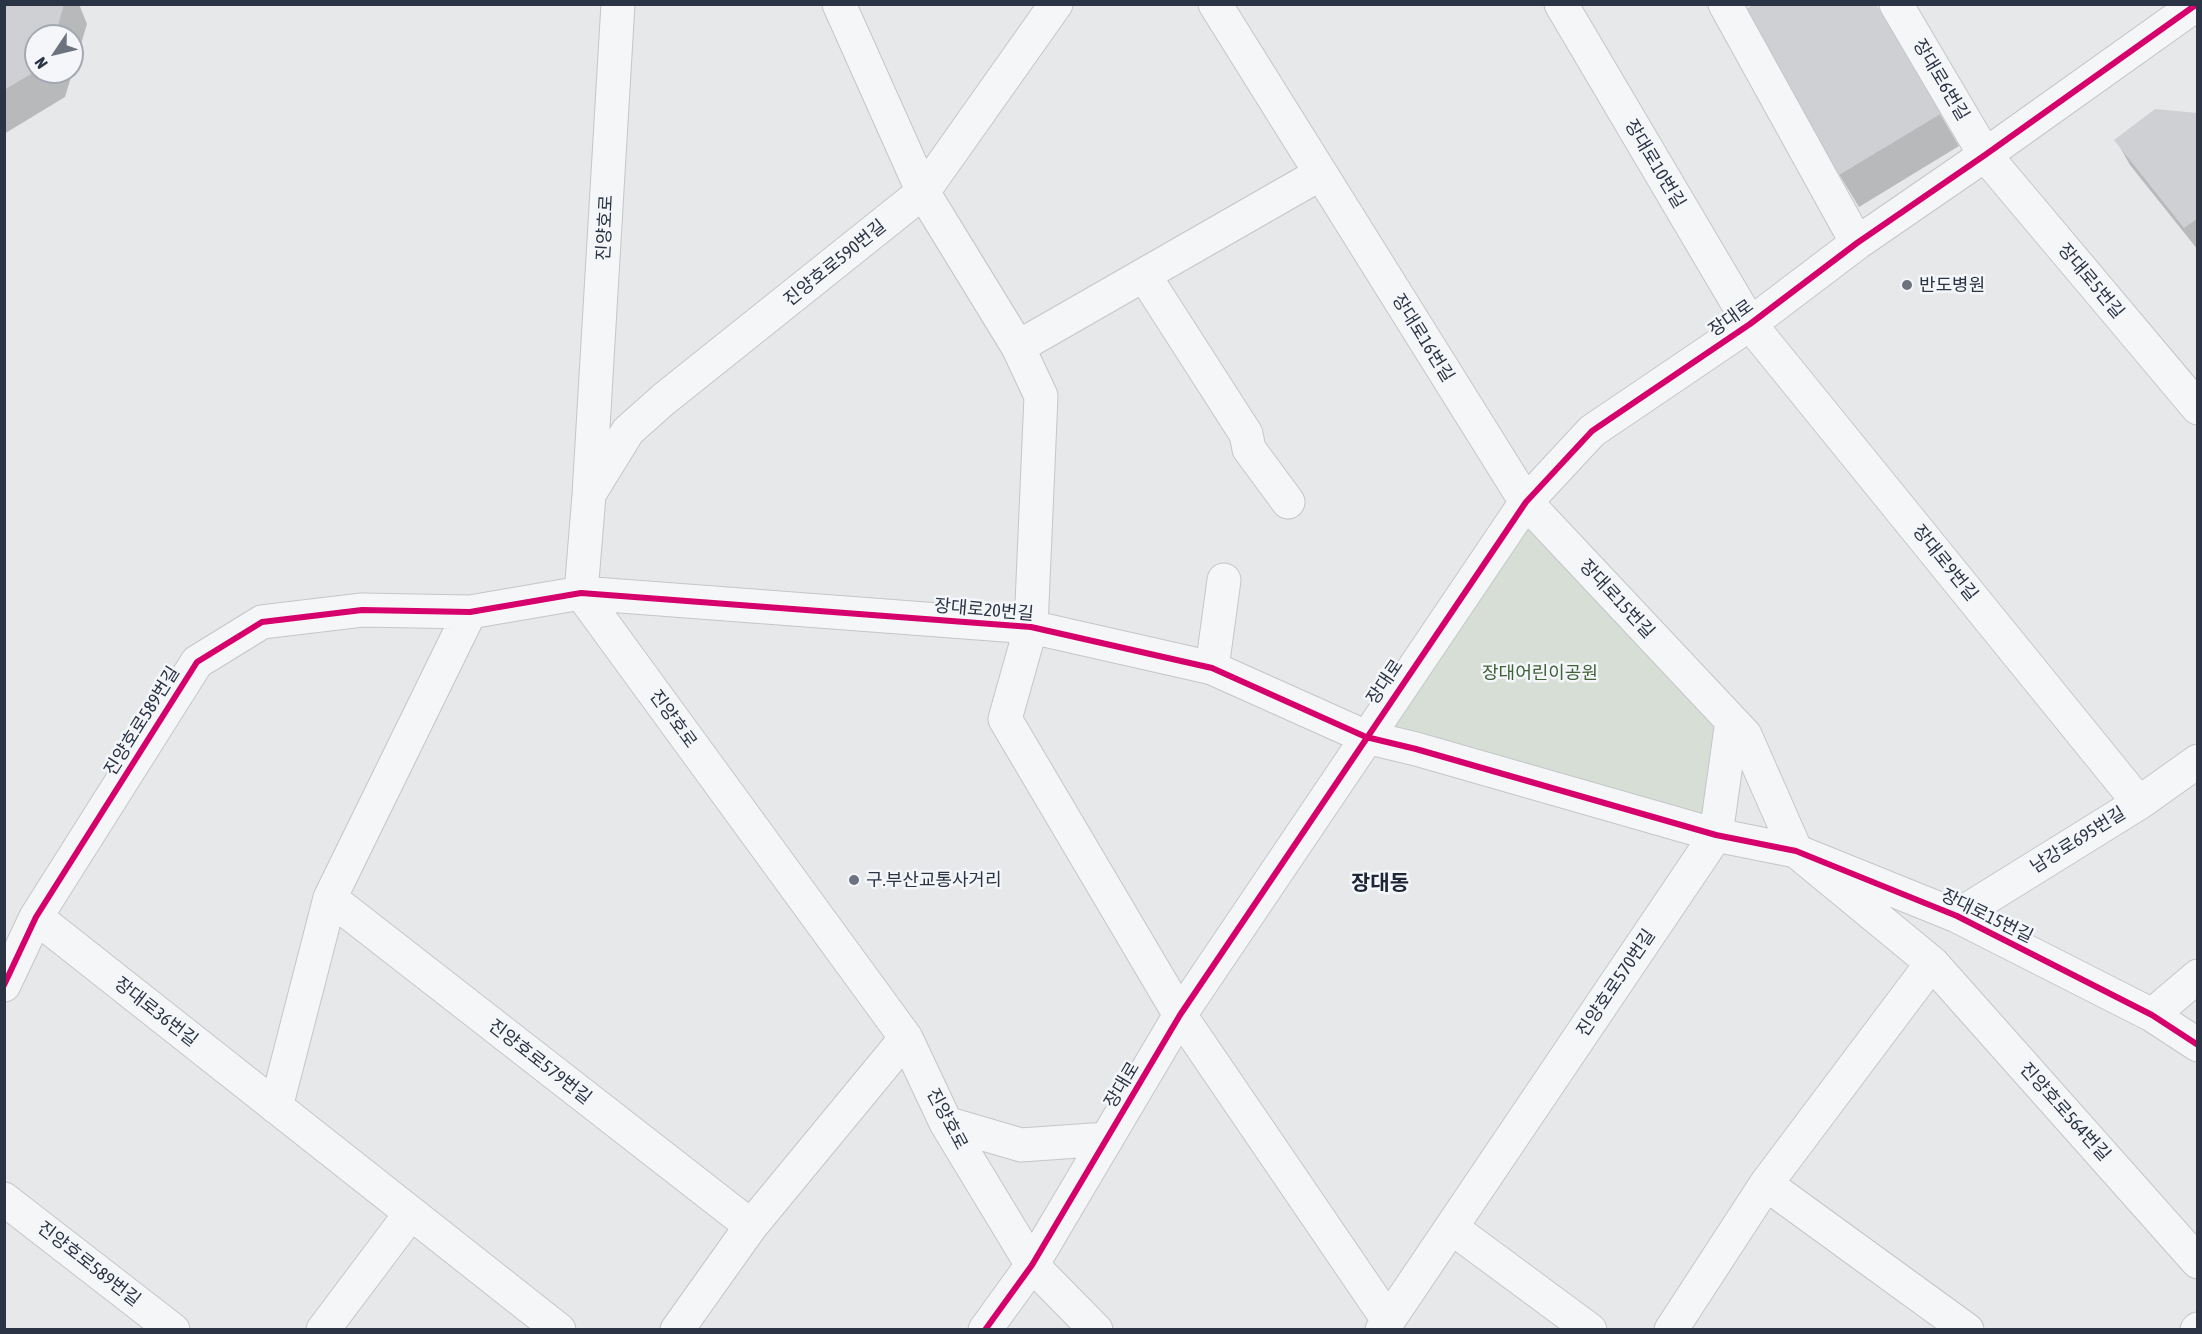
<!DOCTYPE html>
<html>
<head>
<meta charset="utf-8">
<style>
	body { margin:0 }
	#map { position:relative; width:2202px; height:1334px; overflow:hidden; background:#e6e8ea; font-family:"Asap Condensed",sans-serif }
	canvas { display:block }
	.frame { position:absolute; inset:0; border:6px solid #2b3445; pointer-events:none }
	.north { position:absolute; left:24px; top:24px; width:60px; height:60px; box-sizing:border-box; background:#f4f6f9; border:2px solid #a4a8b1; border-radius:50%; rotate:235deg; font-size:16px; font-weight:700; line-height:24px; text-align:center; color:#2b3445 }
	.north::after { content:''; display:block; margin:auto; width:21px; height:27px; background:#6c737f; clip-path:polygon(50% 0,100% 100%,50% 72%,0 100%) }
</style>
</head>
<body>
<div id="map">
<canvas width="2202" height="1334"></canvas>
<div class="frame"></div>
<div class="north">N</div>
</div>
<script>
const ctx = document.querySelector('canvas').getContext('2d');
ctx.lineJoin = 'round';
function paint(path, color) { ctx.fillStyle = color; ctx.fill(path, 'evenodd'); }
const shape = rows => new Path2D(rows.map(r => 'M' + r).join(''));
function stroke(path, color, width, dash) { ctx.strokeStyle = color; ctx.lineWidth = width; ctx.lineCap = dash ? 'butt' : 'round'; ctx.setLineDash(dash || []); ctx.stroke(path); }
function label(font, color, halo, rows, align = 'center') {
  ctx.font = font + ' "Asap Condensed","Noto Sans KR",sans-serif'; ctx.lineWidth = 5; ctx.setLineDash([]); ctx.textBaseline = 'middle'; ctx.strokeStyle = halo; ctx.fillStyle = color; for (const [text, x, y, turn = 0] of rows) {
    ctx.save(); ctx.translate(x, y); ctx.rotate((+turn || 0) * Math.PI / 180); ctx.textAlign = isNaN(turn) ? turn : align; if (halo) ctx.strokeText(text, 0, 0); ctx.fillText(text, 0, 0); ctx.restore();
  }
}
paint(shape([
	[1526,502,1732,721,1716,835,1366,737]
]), '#d6ded6');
paint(shape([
	[4,4,79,4,87,24,65,97,4,134],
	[36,36,72,36,72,72,36,72],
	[1761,46,1940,114,1959,146,1859,207],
	[2198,115,2198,250,2130,165,2116,140]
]), '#0003');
paint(shape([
	[4,4,64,4,55,36,36,36,36,71,4,90],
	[1754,4,1876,4,1942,113,1839,175,1740,13],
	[2155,109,2198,113,2198,218,2184,228,2114,140]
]), '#ced0d3');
const minor = shape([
	[618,4,589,495,581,593,906,1038,946,1123,1032,1265,1096,1330],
	[839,4,923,192,1018,347,1041,396,1031,627,1005,719,1180,1015,1388,1320],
	[1215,4,1526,502,1745,735,1796,851,1932,963,2198,1262],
	[1561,4,1750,324,2139,803],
	[1725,4,1857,243],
	[1896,4,1985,155,2198,408],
	[1144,275,1246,434,1249,449,1288,502],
	[1018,347,1320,174],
	[591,491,628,431,664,399,923,192,1056,4],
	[1212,668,1224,580],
	[330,898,751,1226],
	[1957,916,2139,803,2198,761],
	[36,917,559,1330],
	[4,985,36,917,197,662,262,622,362,610,470,612,581,593,1031,627,1212,668,1366,737,1416,749,1716,835,1796,851,1957,916,2152,1015,2198,1045],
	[2152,1015,2198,976],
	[276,1107,330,898,470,612],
	[946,1123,1021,1145,1107,1139],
	[1766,1184,1967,1330],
	[4,1199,173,1330],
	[1452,1228,1590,1330],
	[323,1330,411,1213],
	[677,1330,751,1226,906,1038],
	[985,1330,1032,1265,1180,1015,1526,502,1592,431,1750,324,1857,243,1985,155,2197,4],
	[1382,1330,1716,835,1732,721],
	[1671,1330,1766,1184,1932,963],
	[2197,1330,2198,1329]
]);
stroke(minor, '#c4c6c8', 35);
stroke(minor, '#f5f6f7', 33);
stroke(shape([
	[4,985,36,917,197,662,262,622,362,610,470,612,581,593,1031,627,1212,668,1366,737,1416,749,1716,835,1796,851,1957,916,2152,1015,2198,1045],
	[985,1330,1032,1265,1180,1015,1526,502,1592,431,1750,324,1857,243,1985,155,2197,4]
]), '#d6006c', 6);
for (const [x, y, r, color] of [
	[1907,285,6,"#6c737f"],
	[854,880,6,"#6c737f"]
]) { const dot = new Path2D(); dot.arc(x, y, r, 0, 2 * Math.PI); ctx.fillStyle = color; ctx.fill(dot); stroke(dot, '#f4f6f9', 2); }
label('18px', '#2b3445', '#f4f6f9', [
	["장대로6번길",1941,80,59],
	["장대로10번길",1655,164,59],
	["진양호로",605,228,-87],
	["진양호로590번길",835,263,-39],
	["장대로5번길",2091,281,50],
	["장대로",1731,318,-35],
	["장대로16번길",1423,338,58],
	["장대로9번길",1945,563,51],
	["장대로15번길",1617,599,47],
	["장대로20번길",984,610,5],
	["장대로",1385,682,-56],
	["진양호로",673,719,54],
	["진양호로589번길",142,721,-58],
	["남강로695번길",2078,840,-32],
	["장대로15번길",1987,916,26],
	["진양호로570번길",1616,983,-56],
	["장대로36번길",156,1012,38],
	["진양호로579번길",540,1062,38],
	["장대로",1122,1085,-59],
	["진양호로564번길",2065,1112,48],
	["진양호로",947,1119,62],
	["진양호로589번길",89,1264,38]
]);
label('18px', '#2b3445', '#f4f6f9', [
	["반도병원",1919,285],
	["구.부산교통사거리",866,880]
], 'left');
label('18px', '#3f6138', '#f4f6f9', [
	["장대어린이공원",1540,673]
]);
label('bold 21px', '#1d2536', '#f4f6f9', [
	["장대동",1380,883]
]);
</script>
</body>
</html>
